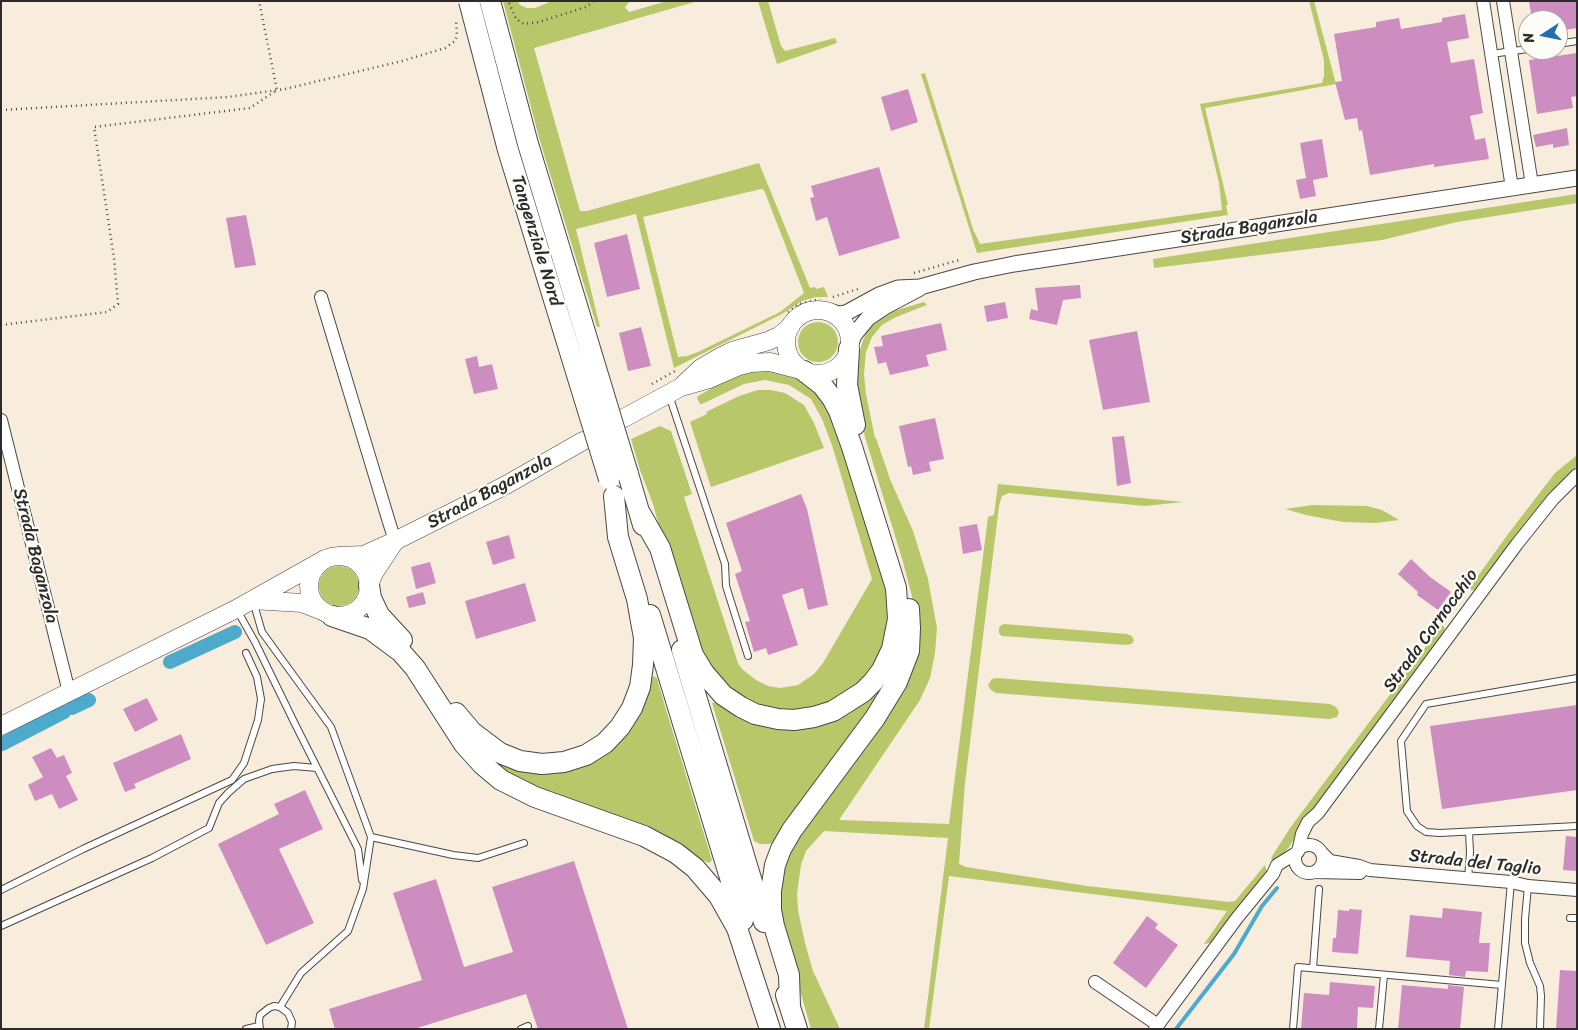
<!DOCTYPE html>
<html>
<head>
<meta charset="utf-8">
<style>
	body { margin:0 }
	#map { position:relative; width:1578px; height:1030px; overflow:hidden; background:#f8eddc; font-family:Sriracha,sans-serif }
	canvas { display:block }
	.frame { position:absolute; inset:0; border:2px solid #2b2b2b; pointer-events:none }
	.north { position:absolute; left:1518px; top:10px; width:50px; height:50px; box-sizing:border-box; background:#fdfcf7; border:1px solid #a9a8a5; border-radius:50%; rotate:259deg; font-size:14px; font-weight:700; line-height:20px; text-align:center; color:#2b2b2b }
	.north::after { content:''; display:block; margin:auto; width:18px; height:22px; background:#1f6fb2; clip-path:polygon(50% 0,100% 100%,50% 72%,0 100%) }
</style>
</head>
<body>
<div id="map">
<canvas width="1578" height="1030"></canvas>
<div class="frame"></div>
<div class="north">N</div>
</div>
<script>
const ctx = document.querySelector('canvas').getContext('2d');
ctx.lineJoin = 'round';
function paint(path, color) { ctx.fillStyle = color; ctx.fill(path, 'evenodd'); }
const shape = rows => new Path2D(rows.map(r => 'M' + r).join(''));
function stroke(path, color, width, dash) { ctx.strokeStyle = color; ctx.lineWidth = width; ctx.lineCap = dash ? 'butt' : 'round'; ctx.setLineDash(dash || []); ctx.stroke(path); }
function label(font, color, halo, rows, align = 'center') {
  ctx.font = font + ' Sriracha,sans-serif'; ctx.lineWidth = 4.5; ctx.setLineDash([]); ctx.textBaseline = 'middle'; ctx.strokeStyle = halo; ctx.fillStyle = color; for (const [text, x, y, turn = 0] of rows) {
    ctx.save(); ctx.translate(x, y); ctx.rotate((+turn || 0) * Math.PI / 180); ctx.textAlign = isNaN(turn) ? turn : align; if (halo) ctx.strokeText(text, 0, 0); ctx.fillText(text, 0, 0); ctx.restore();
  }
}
paint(shape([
	[503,1,518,1,520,5,527,8,535,8,552,1,630,1,625,7,629,12,667,1,698,1,534,48,580,211,587,211,759,163,810,288,815,287,816,289,824,287,828,297,816,297,802,301,782,314,674,368,636,214,576,229,600,327,597,327,540,141],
	[761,189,764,190,804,293,780,312,698,352,687,356,678,357,643,217],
	[758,1,768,1,781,46,785,51,835,38,837,43,777,64],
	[1309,1,1314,1,1336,84,1205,108,1228,205,1226,205,1228,215,977,253,921,74,925,73,973,229,980,244,1222,210,1219,183,1200,104,1322,83,1324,76,1324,60],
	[1577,194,1577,203,1457,222,1382,240,1154,268,1153,259],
	[924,302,927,305,896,317,882,325,872,337,866,352,864,374,866,394,875,438,876,438,890,479,913,531,928,579,937,628,935,653,930,678,920,700,839,820,949,824,988,517,994,515,998,484,1183,502,1145,506,1009,493,1002,496,999,506,965,783,959,864,966,867,1087,886,1229,902,1235,901,1265,865,1267,872,1212,942,1206,944,1204,944,1227,911,949,876,929,1029,924,1029,948,838,824,831,806,851,801,865,797,894,798,910,805,943,813,971,840,1029,811,1029,778,913,784,859,891,707,914,604,903,562,865,437,856,393,858,358,863,340,868,330,877,321,894,311],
	'798 342a20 20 0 1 1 40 0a20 20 0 1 1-40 0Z',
	[770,370,796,377,826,401,892,597,881,661,845,698,793,714,745,702,705,665,662,537,653,504,640,470,631,439,660,426,671,431,692,494,684,497,738,663,742,669,756,680,768,686,780,688,798,685,814,674,823,663,872,579,832,445,822,419,811,399,789,385,765,380,744,384,702,404,700,404,697,398,698,396,728,379,748,371],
	[758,390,771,390,785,393,804,405,814,423,824,448,711,487,690,422,707,414,706,412,739,396],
	[1577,455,1577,466,1556,487,1534,512,1474,590,1468,590,1508,534,1555,473],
	[1313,505,1367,506,1382,510,1399,520,1376,523,1343,522,1306,515,1285,509],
	'319 586a20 20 0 1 1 40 0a20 20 0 1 1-40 0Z',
	[1004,624,1127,634,1132,636,1134,641,1131,644,1126,645,1002,636,999,633,999,628,1000,626],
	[1442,625,1445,628,1443,633,1300,829,1289,847,1285,852,1275,861,1273,860,1271,858,1290,828],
	[653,676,657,678,664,703,711,857,712,860,709,863,523,785,495,762,507,766,568,771,648,689],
	[997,678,1330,704,1336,707,1339,712,1337,717,1329,719,996,693,991,690,988,685,992,679],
	[872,695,875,695,878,698,774,842,769,844,760,844,754,841,712,703,716,702,752,720]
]), '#b8c76a');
stroke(shape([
	[1176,1029,1234,954,1262,906,1277,888]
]), '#4eaacc', 4);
stroke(shape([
	[170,662,235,632],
	[72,708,89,700],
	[2,744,64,712]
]), '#4eaacc', 14);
paint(shape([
	[1529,1,1577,1,1577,28,1558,31,1558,20,1532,20],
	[1465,14,1469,38,1447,42,1451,63,1474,59,1483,113,1470,116,1475,140,1485,138,1489,159,1434,167,1434,164,1370,175,1362,130,1359,131,1357,118,1345,120,1335,82,1342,81,1334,34,1376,27,1376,22,1399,18,1401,29,1442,22,1442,18],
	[1577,53,1577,96,1571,97,1573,108,1537,114,1529,60],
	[908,89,918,122,891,131,881,97],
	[1567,128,1569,145,1553,148,1553,144,1536,147,1533,135],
	[1322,139,1328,177,1313,180,1316,196,1300,199,1296,180,1306,178,1300,143],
	[879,167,900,238,839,256,827,217,816,221,810,198,814,197,811,186],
	[246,215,256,265,235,268,226,218],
	[627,234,640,289,607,297,594,243],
	[1080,285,1081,298,1063,300,1057,325,1029,319,1031,309,1038,311,1035,288],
	[1005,302,1008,318,987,322,984,306],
	[941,323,947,350,926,355,929,366,890,375,886,362,878,364,874,347,883,346,881,336],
	[641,327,651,366,628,371,619,333],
	[1137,331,1150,402,1103,410,1089,340],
	[477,356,479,367,492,364,498,389,474,394,465,359],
	[935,418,944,459,929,462,931,471,913,475,911,466,908,467,899,426],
	[1124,436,1131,483,1117,486,1112,437],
	[801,494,807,509,828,605,808,610,803,588,782,595,798,645,768,655,766,648,754,652,745,622,750,621,735,574,742,571,726,523],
	[977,524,982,550,963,554,959,527],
	[509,535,515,558,493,565,486,542],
	[1411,559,1430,577,1451,592,1438,610,1417,595,1418,592,1398,574],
	[430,562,436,583,416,589,411,567],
	[525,583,536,621,476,639,465,601],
	[423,592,426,604,409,608,406,597],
	[147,698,158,720,135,732,123,709],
	[1577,705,1577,790,1442,809,1430,726],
	[181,734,191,759,134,784,136,788,125,792,113,763],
	[51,748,57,758,64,755,72,773,66,776,78,800,59,809,52,794,35,801,28,785,43,777,32,757],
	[305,790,323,829,279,849,314,923,266,945,218,844,279,814,274,804],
	[1566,836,1577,837,1577,871,1563,870],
	[574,861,628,1029,538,1029,526,994,414,1029,335,1029,329,1009,422,980,393,893,436,879,464,967,513,952,492,887],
	[1443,908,1482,912,1479,943,1490,943,1488,972,1466,971,1465,977,1449,975,1450,961,1406,957,1410,915,1442,918],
	[1349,909,1362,910,1358,954,1332,952,1333,938,1336,938,1338,910,1349,911],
	[1147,916,1158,924,1155,928,1178,945,1146,988,1113,963],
	[1560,970,1577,971,1577,1029,1556,1029],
	[1330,982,1375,986,1373,1008,1358,1007,1357,1029,1301,1029,1304,993,1329,995],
	[1402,985,1448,989,1448,985,1464,987,1460,1029,1398,1029]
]), '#ce8dc0');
const service = shape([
	[1558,44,1577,41],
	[1491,54,1528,49],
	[669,395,725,564,726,586,748,656],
	[253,601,262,632,331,727,371,837,363,889,348,931,301,973,280,1007],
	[237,610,255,642,295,724,358,849,362,880],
	[1577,678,1426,704,1401,741,1407,811,1417,826,1426,832,1440,833,1577,826],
	[371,837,453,855,478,858,524,843],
	[1468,879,1470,852,1469,832],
	[1528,886,1525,919,1525,943,1530,963,1540,986,1541,996,1540,1029],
	[1,890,83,849,232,780,244,763,258,720,261,699,257,677,246,653],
	[1570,918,1577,918],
	[1,926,152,858,209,828,219,803,228,793,244,779,272,769,294,766,317,768],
	[1313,968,1319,889],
	[246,1029,259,1026],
	[260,1029,259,1021,260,1015,269,1008,274,1006,280,1007,288,1013,292,1022,291,1029],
	[521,1029,528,1026],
	[1293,1029,1298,967,1502,985],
	[1379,1029,1384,975],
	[1498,1029,1511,882]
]);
const minor = shape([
	[1483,1,1512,188],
	[1503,1,1532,185],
	[321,297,389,522,395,541],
	[1,420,69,692],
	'1295 859a14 14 0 1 1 28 0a14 14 0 1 1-28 0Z',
	[1321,852,1330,861,1359,866,1370,870,1511,882,1528,886,1577,890],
	[1315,872,1360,873],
	[1095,982,1158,1025],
	[1155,1029,1237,918,1273,874,1277,865,1298,852,1302,834,1308,822,1318,813,1517,544,1553,499,1577,475]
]);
const tertiary = shape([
	[827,311,839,314,846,313,879,295,898,288,920,287,974,272,1014,264,1577,178],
	[849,349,854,335,868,318,886,306,920,288]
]);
const secondary = shape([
	'786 342a32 32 0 1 1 64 0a32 32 0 1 1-64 0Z',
	[684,384,701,368,720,357,732,351,768,341,779,336,791,326],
	[624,418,681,387,709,379,739,366,751,363,770,362,801,370],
	'309 586a30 30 0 1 1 60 0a30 30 0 1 1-60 0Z',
	[340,556,364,555,395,541,506,485,583,441],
	[369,585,374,573,395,541],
	[252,600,302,603,323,611],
	[1,726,236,609,325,559]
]);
const trunk = shape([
	[849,349,847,385,855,425],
	[628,474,643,525],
	[640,513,660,548,693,655,704,673,723,695,741,707,755,714,778,719,794,720,814,717,833,711,863,692,873,682,882,670,892,649,898,619,896,588,852,447,839,411,832,398,822,385,804,371],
	[369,585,371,598,379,615,402,640],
	[650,615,743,920],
	[332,616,370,629,401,652,415,668,464,744,482,764,501,780,535,797,644,836,676,853,695,868,719,896,737,928,770,1029],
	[682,650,764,922],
	[456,713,472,732,500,753,520,761,542,764,564,762,586,755,605,743,620,727,632,708,640,687,643,665,644,638,637,599,618,537,614,496],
	[786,995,797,1029],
	[790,1006,789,975,774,926,771,910,771,891,775,865,781,849,792,830,875,718,897,682,909,651,910,628,909,609]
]);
stroke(service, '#4a4846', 8);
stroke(minor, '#4a4846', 14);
stroke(tertiary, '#4a4846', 17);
stroke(secondary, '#4a4846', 19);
stroke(trunk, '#4a4846', 22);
stroke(shape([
	[509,3,516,19,524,24,539,22,586,7,594,1],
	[1,110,228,97,285,89,402,61,445,48,455,41,457,35,456,20],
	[914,273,959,260],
	[833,297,858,289],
	[788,312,799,304,820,299],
	[1,325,107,312,118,304,114,258,94,127,250,108,277,90,259,1],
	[652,384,675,371]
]), '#4a4846', 2.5, [1, 4]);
stroke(service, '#fff', 6);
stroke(minor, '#fff', 12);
stroke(tertiary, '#fff', 15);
stroke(secondary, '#fff', 18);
stroke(trunk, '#fff', 20);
const trunkBridge = shape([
	[469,1,508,150,609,479],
	[490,1,528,144,628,474]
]);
stroke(trunkBridge, '#4a4846', 22, []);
stroke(trunkBridge, '#fff', 20);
label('18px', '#2b2b2b', '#fdfcf7', [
	["Strada Baganzola",1249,228,-9],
	["Tangenziale Nord",536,241,73],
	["Strada Baganzola",490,492,-28],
	["Strada Baganzola",35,556,76],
	["Strada Cornocchio",1431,631,-54],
	["Strada del Taglio",1475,863,6]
]);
</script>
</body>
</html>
